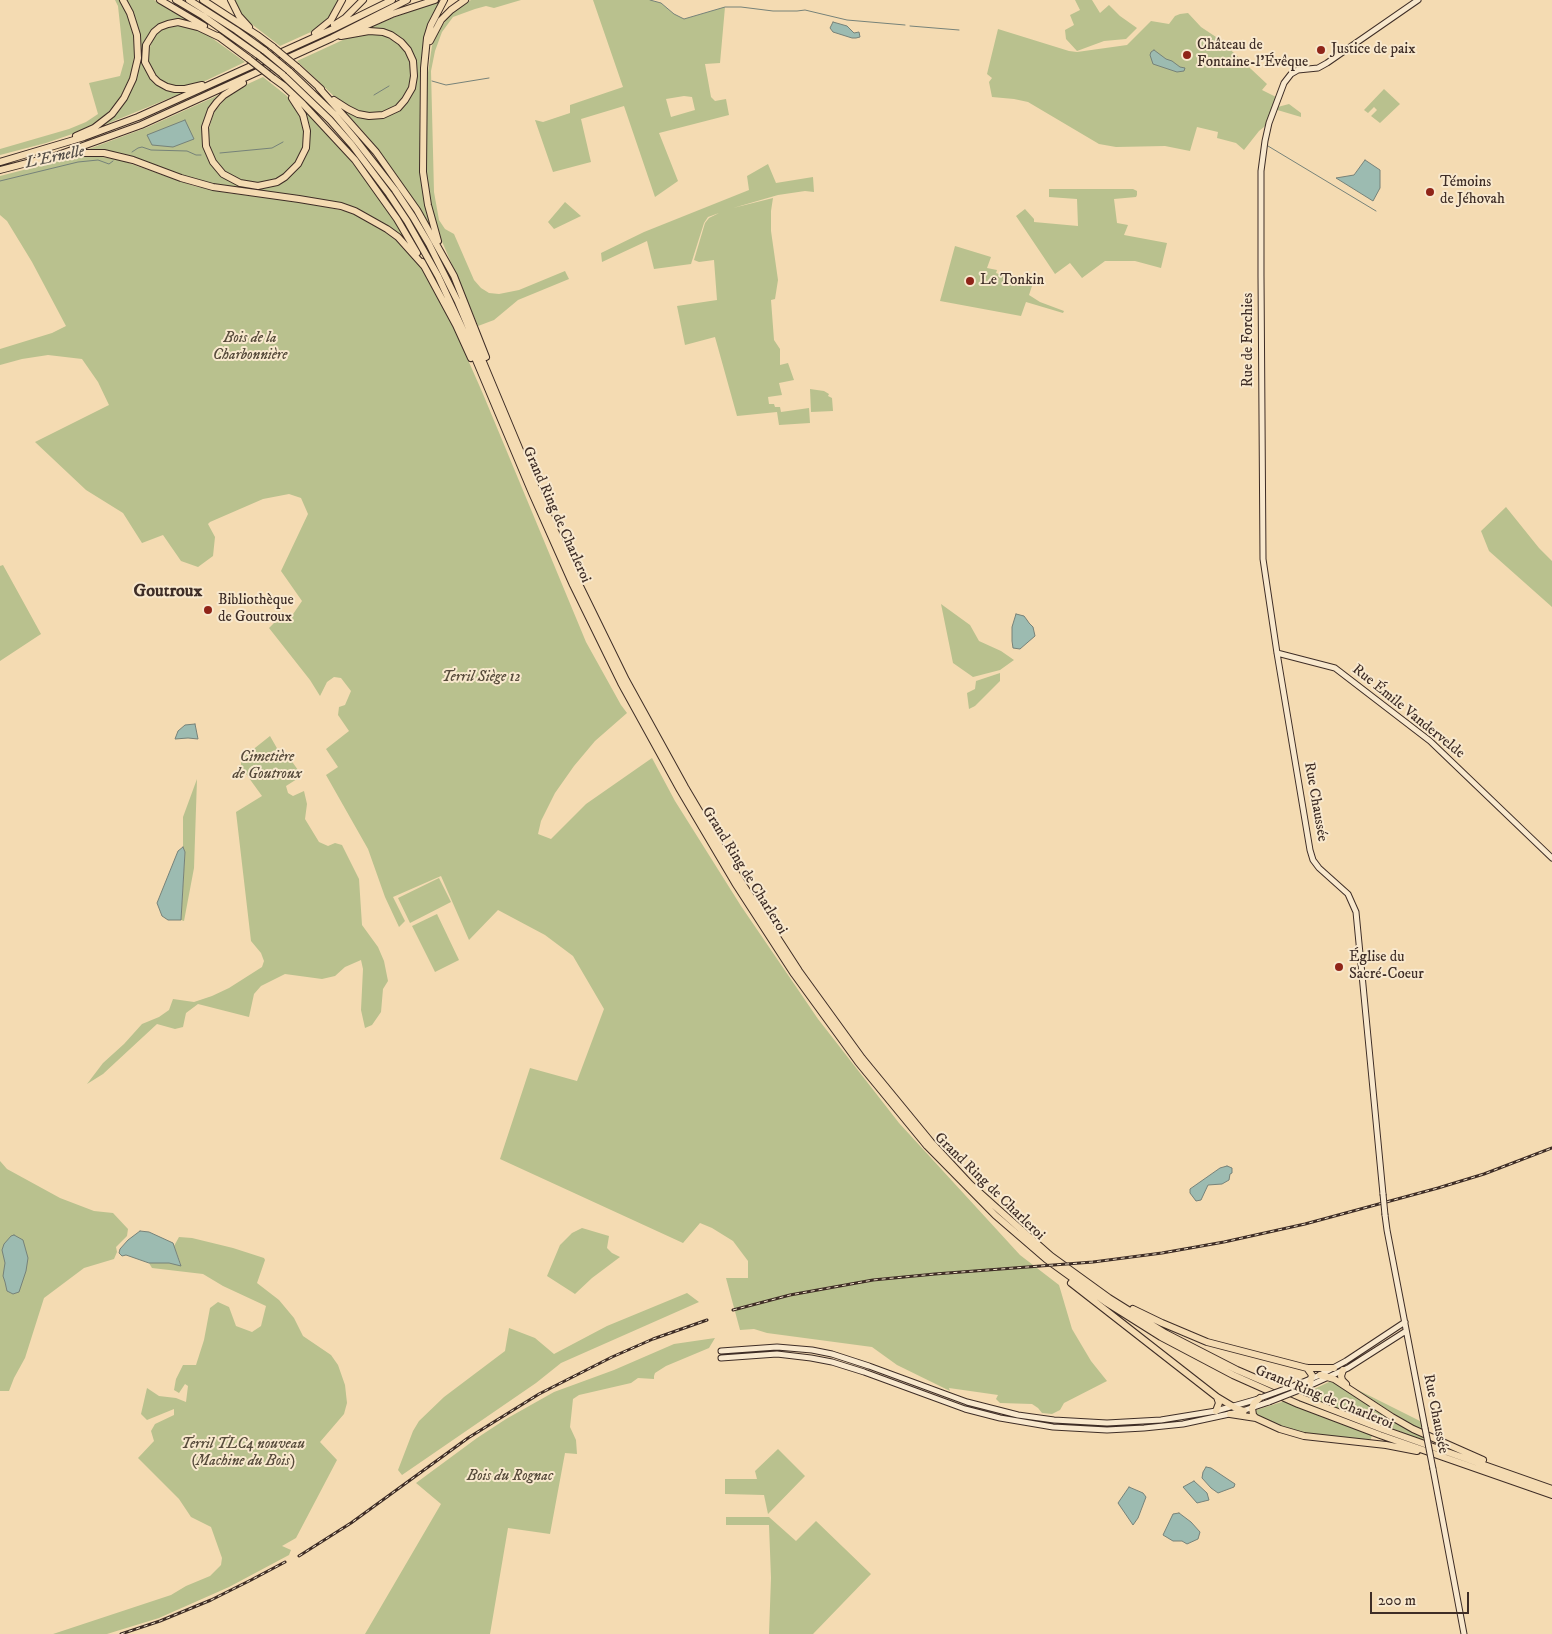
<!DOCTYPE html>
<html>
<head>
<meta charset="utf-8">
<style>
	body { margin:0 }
	#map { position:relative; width:1552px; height:1634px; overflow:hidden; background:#f4dbb2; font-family:"IM FELL DW Pica",serif }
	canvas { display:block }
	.scale { position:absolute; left:1370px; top:1592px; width:99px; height:22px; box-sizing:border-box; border:2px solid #3e2d26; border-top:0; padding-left:6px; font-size:15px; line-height:18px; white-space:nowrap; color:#3e2d26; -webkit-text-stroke:4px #f8e8cd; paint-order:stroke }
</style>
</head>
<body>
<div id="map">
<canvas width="1552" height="1634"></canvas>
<div class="scale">200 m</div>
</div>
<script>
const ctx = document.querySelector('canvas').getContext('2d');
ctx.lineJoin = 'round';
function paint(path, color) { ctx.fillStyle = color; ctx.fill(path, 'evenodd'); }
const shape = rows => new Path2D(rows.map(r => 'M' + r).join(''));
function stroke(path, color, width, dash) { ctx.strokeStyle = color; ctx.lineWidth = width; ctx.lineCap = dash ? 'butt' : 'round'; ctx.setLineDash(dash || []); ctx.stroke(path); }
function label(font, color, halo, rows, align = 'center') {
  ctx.font = font + ' "IM FELL DW Pica",serif'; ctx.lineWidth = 4; ctx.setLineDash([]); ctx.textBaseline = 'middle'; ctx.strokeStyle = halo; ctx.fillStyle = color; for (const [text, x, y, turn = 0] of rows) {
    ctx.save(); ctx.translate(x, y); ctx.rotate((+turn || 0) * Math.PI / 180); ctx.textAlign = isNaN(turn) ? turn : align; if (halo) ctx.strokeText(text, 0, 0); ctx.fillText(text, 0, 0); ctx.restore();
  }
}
paint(shape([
	[115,0,119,0,129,18,135,41,135,52,131,75,118,102,98,122,84,130,46,143,0,155,0,149,69,129,86,122,98,114,89,83,120,76,124,62,118,6],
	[125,0,154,0,194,23,164,23,143,51,155,83,187,91,97,128,119,109,140,56],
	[234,0,340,0,330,17,313,31,280,46,249,22,240,12],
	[471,0,521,0,494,8,486,6,475,9,453,17,442,32,435,51,431,71,434,192,439,220,445,229,454,234,474,280,481,288,489,293,499,294,519,290,565,271,569,279,518,300,494,320,478,326,438,232,429,197,426,165,427,79,432,46,437,33,449,16,461,6],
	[593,0,650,0,661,3,674,14,684,19,725,7,720,63,705,64,711,97,715,101,726,99,729,115,659,133,678,181,655,197,624,106,581,119,591,162,553,172,535,120,543,122,570,113,570,105,623,87],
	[684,96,692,97,695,110,671,117,666,99],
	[1075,0,1092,0,1100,13,1109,5,1120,16,1137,28,1126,39,1104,41,1077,51,1066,39,1065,30,1074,25,1070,15,1080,10],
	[439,2,428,30,421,166,430,226,398,177,368,137,342,108,364,118,400,108,416,78,402,40,366,29,400,15],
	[1188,13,1201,27,1219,39,1267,84,1262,90,1278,98,1274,108,1289,104,1301,113,1301,117,1274,109,1269,123,1259,131,1244,150,1236,143,1217,138,1218,132,1197,127,1190,151,1165,146,1116,147,1099,144,1028,102,1014,99,992,97,989,82,992,78,987,74,998,29,1069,51,1077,52,1127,45,1151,21,1169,24,1175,16,1180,14],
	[177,25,188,26,205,33,245,62,203,82,184,86,170,85,157,78,149,65,148,52,154,37,160,31,169,26],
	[365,33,385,36,397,43,405,51,411,67,410,85,404,97,394,107,383,112,366,113,358,111,339,101,297,61,345,39],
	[263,77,287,96,298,112,302,120,303,128,303,145,301,153,294,165,281,177,264,182,246,182,228,174,217,163,210,148,208,140,209,129,214,112,226,98,239,88],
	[1384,89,1400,104,1380,123,1371,116,1377,110,1374,107,1368,113,1364,110],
	[223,93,206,118,206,152,229,181,275,184,305,156,305,114,301,106,338,145,364,177,390,213,411,247,363,213,215,186,103,150,86,150,148,127],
	[90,155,120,160,194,186,228,193,307,203,349,212,368,220,384,230,398,242,412,256,422,269,450,319,483,394,586,642,621,705,627,713,595,741,574,766,555,793,541,821,538,834,551,839,586,804,652,758,675,801,741,906,818,1019,899,1123,1020,1255,1059,1285,1072,1329,1091,1361,1107,1381,1064,1403,1060,1410,1052,1414,1042,1413,1038,1408,1032,1404,1000,1403,996,1399,998,1395,949,1388,950,1391,897,1365,872,1347,767,1333,754,1329,740,1330,726,1278,748,1278,748,1261,733,1241,712,1228,700,1223,683,1243,500,1159,530,1068,577,1081,604,1009,573,956,545,935,498,910,469,940,441,876,393,897,405,921,399,927,385,897,368,849,326,775,338,767,326,749,349,731,338,715,339,707,345,705,351,691,341,678,334,677,327,682,320,696,310,680,269,628,274,623,289,620,302,601,281,571,308,514,301,498,289,494,263,499,210,522,208,524,215,537,213,556,198,567,181,561,163,535,142,543,123,513,86,490,35,442,109,405,98,382,82,359,48,355,22,359,0,365,0,349,52,333,66,326,32,262,7,221,0,215,0,176,74,157],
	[768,164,776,183,813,177,814,192,805,191,778,195,733,208,773,198,771,211,771,231,778,280,775,299,771,300,774,340,780,349,780,365,788,363,794,380,779,383,782,395,768,397,769,404,774,404,775,407,780,407,781,412,809,408,810,423,779,425,777,412,737,416,715,337,685,345,677,306,717,300,714,260,699,262,694,260,705,223,709,218,719,213,708,217,704,223,691,264,654,269,647,241,602,262,601,253,644,232,749,190,747,176],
	[1049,189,1133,189,1137,191,1137,195,1136,197,1114,199,1117,223,1128,225,1124,235,1167,243,1161,268,1135,261,1105,261,1082,278,1070,263,1055,274,1016,216,1025,209,1034,219,1034,222,1078,226,1077,199,1049,197],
	[565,202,581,216,554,229,548,222],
	[955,246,991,257,987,268,997,270,996,273,1032,286,1029,295,1040,302,1064,311,1063,313,1026,302,1021,316,940,301],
	[810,389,824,391,829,394,828,396,832,398,833,411,811,412],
	[1506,507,1539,548,1552,561,1552,607,1489,551,1481,531],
	[3,565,41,634,0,661,0,566],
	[941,604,970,625,979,641,1001,651,1014,660,1000,670,973,677,953,663],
	[1000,673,1000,681,975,706,969,709,967,693,975,689,976,681],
	[270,736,278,750,283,749,298,770,297,779,286,786,288,793,293,796,304,791,307,804,305,819,319,842,328,846,335,843,342,845,359,879,362,925,378,947,384,961,388,981,383,989,381,1012,372,1025,365,1028,361,1010,363,969,361,960,345,967,335,976,322,979,285,974,261,986,254,994,249,1017,198,1004,186,1013,183,1027,175,1029,157,1024,103,1074,87,1084,103,1063,124,1044,142,1024,159,1017,169,1010,173,999,194,1002,212,996,229,988,262,967,264,961,261,953,251,941,236,812,262,796,241,767,241,759],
	[197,779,194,868,184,921,181,920,185,852,183,847,183,817],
	[439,878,451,902,410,923,398,898],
	[437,914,459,960,435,972,412,926],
	[0,1161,7,1169,60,1198,94,1211,113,1213,128,1229,127,1236,116,1247,117,1252,114,1259,84,1268,44,1298,25,1358,14,1378,9,1391,0,1391],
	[582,1228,609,1236,607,1248,612,1253,620,1257,592,1278,575,1294,547,1276,560,1245,572,1233],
	[179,1237,192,1238,233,1248,264,1258,265,1260,257,1283,279,1300,294,1318,303,1336,331,1355,338,1365,345,1385,347,1403,344,1414,320,1442,337,1460,296,1538,282,1546,291,1550,289,1555,229,1587,159,1618,107,1634,53,1634,171,1595,186,1586,210,1576,221,1565,222,1558,211,1527,191,1517,179,1499,138,1458,154,1441,151,1431,155,1424,174,1415,174,1409,147,1420,141,1414,147,1388,159,1396,176,1398,186,1402,188,1386,185,1384,179,1393,174,1390,176,1379,183,1365,196,1365,204,1340,210,1308,218,1302,229,1307,236,1326,252,1332,261,1326,266,1306,223,1286,203,1274,152,1268,149,1263,169,1263,181,1265,174,1246],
	[687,1293,699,1302,561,1363,536,1383,402,1475,398,1470,413,1431,419,1421,444,1397,505,1351,509,1328,535,1338,554,1354,607,1326],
	[715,1338,709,1348,666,1366,655,1373,654,1376,654,1379,638,1378,631,1383,579,1395,573,1399,570,1427,576,1440,577,1454,565,1453,550,1534,508,1528,490,1634,365,1634,441,1504,416,1483,477,1438,506,1419,554,1392,614,1370,674,1344],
	[1333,1380,1423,1436,1423,1440,1302,1395],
	[1354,1388,1422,1422,1423,1431,1405,1421],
	[1285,1401,1372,1435,1370,1442,1301,1434,1265,1420,1257,1417,1253,1411],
	[778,1449,805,1476,768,1514,764,1495,725,1494,725,1479,757,1479,755,1471],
	[726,1517,769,1517,796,1541,816,1521,871,1574,813,1634,727,1634,769,1634,771,1578,769,1525,726,1525]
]), '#b9c18e');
const water = shape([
	[833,22,847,26,854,33,859,32,860,37,856,38,852,38,833,32,830,28,833,22],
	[1154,50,1166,59,1172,61,1180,67,1185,68,1184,71,1177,72,1153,64,1150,55,1151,52,1154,50],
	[185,120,194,139,173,147,152,145,147,135,185,120],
	[1365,160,1380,170,1380,188,1373,201,1336,178,1354,175,1365,160],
	[1016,614,1024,616,1027,620,1029,623,1033,627,1035,636,1020,649,1013,648,1012,641,1012,627,1016,614],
	[195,724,198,739,188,738,175,739,178,731,185,725,195,724],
	[183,847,185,852,181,920,168,920,162,916,157,903,178,851,183,847],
	[1227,1166,1232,1168,1232,1173,1230,1174,1229,1180,1222,1184,1208,1185,1201,1200,1196,1201,1190,1193,1190,1189,1220,1168,1227,1166],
	[140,1231,149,1232,173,1243,181,1266,169,1263,149,1263,126,1255,122,1256,119,1253,120,1249,128,1240,140,1231],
	[14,1235,23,1240,28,1258,26,1271,19,1292,13,1294,7,1291,5,1282,3,1276,5,1263,2,1250,4,1244,11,1236,14,1235],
	[1206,1467,1211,1468,1235,1484,1234,1487,1218,1493,1211,1488,1202,1478,1203,1472,1206,1467],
	[1194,1481,1207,1493,1209,1500,1197,1503,1183,1487,1194,1481],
	[1129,1487,1143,1493,1146,1497,1138,1518,1133,1525,1118,1503,1129,1487],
	[1179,1513,1191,1522,1200,1532,1198,1539,1187,1544,1182,1541,1173,1541,1163,1535,1173,1514,1179,1513]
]);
paint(water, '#9cbbb1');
stroke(water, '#768279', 1);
stroke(shape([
	[650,0,661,3,674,14,684,19,725,7,741,7,773,11,797,11,805,10,847,20,905,25],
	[910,26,959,30],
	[432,81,446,85,489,78],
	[374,95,389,86],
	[1268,146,1376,211],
	[132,152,138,148,142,147,151,150,187,151,196,155,201,155],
	[220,153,272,148,283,142],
	[0,181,78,162,98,160,109,164,113,161]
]), '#768279', 1);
const secondary = shape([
	[1277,653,1335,668,1430,741,1552,858],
	[1383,1194,1356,912,1348,894,1319,868,1313,860,1310,850,1277,653,1263,559,1261,276,1261,171,1265,141,1269,123,1284,83,1291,74,1298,70,1318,68,1327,63,1418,0],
	[1385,1215,1387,1230,1425,1428],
	[721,1351,777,1347,812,1350,832,1354,869,1366,967,1402,1018,1415,1054,1420,1107,1423,1161,1420,1216,1411,1258,1399],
	[721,1358,777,1354,811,1358,832,1362,864,1372,965,1409,1000,1418,1053,1427,1107,1430,1144,1428,1183,1424,1234,1413],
	[1296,1385,1320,1375,1346,1361,1405,1322],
	[1302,1389,1348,1368,1406,1331],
	[1242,1411,1269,1402],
	[1433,1469,1464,1634]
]);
const highway = shape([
	[160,0,204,26],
	[176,0,203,16,258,55],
	[189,0,236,30,265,51],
	[203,0,257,35,273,47],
	[231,0,239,16,249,27],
	[334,25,345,18,363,0],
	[356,30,392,14,435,0],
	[315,33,331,20,342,0],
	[218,36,249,59],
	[430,41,441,20,451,10,465,0],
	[297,67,321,89],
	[289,71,335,115,356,140,395,190,413,217,429,244,458,302,537,491,579,584,626,680,685,787,740,880,799,971,862,1058,931,1142,970,1184,999,1210,1051,1256,1109,1298,1165,1333,1237,1370,1302,1398,1382,1429,1552,1489],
	[282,74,330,120,352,145,389,194,407,221,438,276,465,334,532,493,573,585,621,683,680,790,735,883,794,974,858,1062,927,1146,995,1215,1046,1259,1107,1303,1161,1337,1233,1375,1298,1404,1380,1435,1552,1495],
	[273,78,284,86,303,104,355,160,397,219,417,253],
	[243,83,224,95,217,102,211,110,205,127,206,146,213,162,223,174,240,183,258,186,277,182,285,177,298,164,306,148,307,131,303,115,292,98],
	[202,85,185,89,175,89,167,87,158,82,153,77,145,62,146,45,154,32,160,27,168,24,178,22,198,27,221,38],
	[319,88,376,152,417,210,454,276,486,357],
	[334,100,348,109,358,114,369,116,383,115,398,108,405,100,412,88,414,76,413,61,408,50,401,42,391,35,383,32,369,31,341,36],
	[76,136,94,128,112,114,124,98,133,79,138,58,137,35,130,13,123,0],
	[66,155,81,153,104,153,133,160,181,178,213,187,299,199,341,206,355,211,387,229,398,237,424,266],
	[0,162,84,137,138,117,333,29,392,0],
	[0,170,58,155,141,125,332,38,407,0],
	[438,241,428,205,423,172,424,68,427,38,431,25,444,0],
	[422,262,456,325,471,358],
	[1071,1283,1217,1397,1237,1409,1244,1411],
	[1133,1309,1162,1323,1207,1342,1307,1368,1334,1368],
	[1307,1368,1312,1375,1309,1387],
	[1343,1370,1341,1376,1342,1380,1346,1384],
	[1320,1375,1334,1379,1392,1417,1413,1429,1483,1460],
	[1216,1411,1219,1403,1217,1397],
	[1230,1414,1256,1418,1280,1429,1304,1436,1386,1445,1417,1451],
	[1256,1418,1253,1415,1252,1408,1254,1403,1260,1398]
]);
stroke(secondary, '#3e2d26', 7);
stroke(highway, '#3e2d26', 8);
stroke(secondary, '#f8e8cd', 5);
stroke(highway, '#f4dbb2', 6);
const rail = shape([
	[733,1310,790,1295,873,1280,935,1274,1093,1262,1162,1253,1224,1242,1305,1224,1438,1188,1484,1174,1552,1148],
	[299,1556,351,1523,468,1438,539,1394,612,1357,653,1339,707,1320],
	[121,1634,160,1621,211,1600,251,1580,285,1562]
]);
stroke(rail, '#3e2d26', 3);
stroke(rail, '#f8e8cd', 1, [4]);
const secondaryBridge = shape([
	[1383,1194,1385,1215],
	[1263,1397,1296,1385],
	[1269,1402,1302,1389],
	[1425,1428,1433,1469]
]);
const highwayBridge = shape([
	[273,47,297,67],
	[265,51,289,71],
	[258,55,282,74],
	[249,59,273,78]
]);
stroke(secondaryBridge, '#3e2d26', 7, []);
stroke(highwayBridge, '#3e2d26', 8, []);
stroke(secondaryBridge, '#f8e8cd', 5);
stroke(highwayBridge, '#f4dbb2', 6);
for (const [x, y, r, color] of [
	[1321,50,5,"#8f2418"],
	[1187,55,5,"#8f2418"],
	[1430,192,5,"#8f2418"],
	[970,281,5,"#8f2418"],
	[208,610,5,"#8f2418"],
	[1339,967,5,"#8f2418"]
]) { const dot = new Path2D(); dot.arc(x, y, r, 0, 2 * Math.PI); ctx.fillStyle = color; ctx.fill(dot); stroke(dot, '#f8e8cd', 2); }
label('15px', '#3e2d26', '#f8e8cd', [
	["Château de",1197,46],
	["Fontaine-l'Évêque",1197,63],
	["Justice de paix",1331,50],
	["Témoins",1440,183],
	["de Jéhovah",1440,200],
	["Le Tonkin",980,281],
	["Bibliothèque",218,601],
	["de Goutroux",218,618],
	["Église du",1349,958],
	["Sacré-Coeur",1349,975]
], 'left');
label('italic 15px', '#574b3b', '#f8e8cd', [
	["Bois de la",250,339],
	["Charbonnière",250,356],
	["Terril Siège 12",481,678],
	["Cimetière",267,758],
	["de Goutroux",267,775],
	["Terril TLC4 nouveau",243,1445],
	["(Machine du Bois)",243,1462],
	["Bois du Rognac",510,1477]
]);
label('15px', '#3e2d26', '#f8e8cd', [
	["Rue de Forchies",1249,340,-90],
	["Grand Ring de Charleroi",556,515,66],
	["Rue Émile Vandervelde",1408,712,39],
	["Rue Chaussée",1315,802,80],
	["Grand Ring de Charleroi",744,871,58],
	["Grand Ring de Charleroi",989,1187,44],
	["Grand Ring de Charleroi",1324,1398,22],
	["Rue Chaussée",1435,1414,79]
]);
label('italic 16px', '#565049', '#f8e8cd', [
	["L'Ernelle",55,158,-12]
]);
label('bold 18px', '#3e2d26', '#f8e8cd', [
	["Goutroux",168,592]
]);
</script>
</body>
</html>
